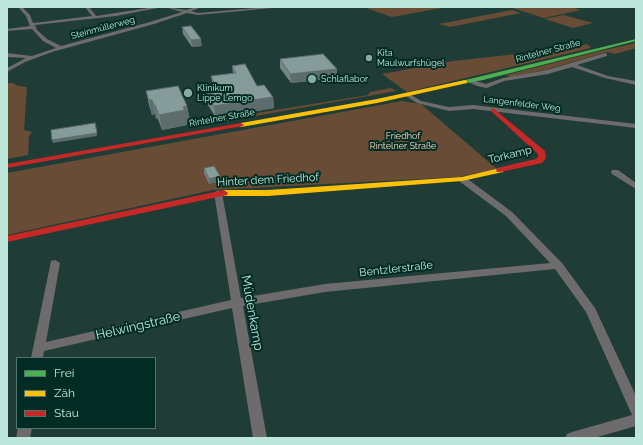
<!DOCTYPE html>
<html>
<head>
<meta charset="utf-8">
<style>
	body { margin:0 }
	#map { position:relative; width:643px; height:445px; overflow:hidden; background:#203c36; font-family:Raleway,sans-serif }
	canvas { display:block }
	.frame { position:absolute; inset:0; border:8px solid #bde7db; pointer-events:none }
	.legend { position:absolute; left:16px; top:357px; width:140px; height:72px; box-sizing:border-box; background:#022c23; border:1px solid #4d776d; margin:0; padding:5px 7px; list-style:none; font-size:12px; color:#bde7db }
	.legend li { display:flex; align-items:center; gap:8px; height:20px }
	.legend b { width:20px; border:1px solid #4d776d }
</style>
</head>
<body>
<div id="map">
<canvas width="643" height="445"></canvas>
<div class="frame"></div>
<ul class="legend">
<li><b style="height:5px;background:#4caf50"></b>Frei</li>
<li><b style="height:5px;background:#ffc107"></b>Zäh</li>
<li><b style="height:5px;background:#c62828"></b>Stau</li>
</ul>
</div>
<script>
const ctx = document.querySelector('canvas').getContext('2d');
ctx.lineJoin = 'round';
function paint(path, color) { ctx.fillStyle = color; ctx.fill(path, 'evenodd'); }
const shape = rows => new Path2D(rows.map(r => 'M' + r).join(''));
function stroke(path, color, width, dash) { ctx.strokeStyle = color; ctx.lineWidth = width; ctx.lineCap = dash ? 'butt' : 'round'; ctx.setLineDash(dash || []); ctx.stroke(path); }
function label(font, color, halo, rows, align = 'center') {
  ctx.font = font + ' Raleway,sans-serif'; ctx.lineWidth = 4; ctx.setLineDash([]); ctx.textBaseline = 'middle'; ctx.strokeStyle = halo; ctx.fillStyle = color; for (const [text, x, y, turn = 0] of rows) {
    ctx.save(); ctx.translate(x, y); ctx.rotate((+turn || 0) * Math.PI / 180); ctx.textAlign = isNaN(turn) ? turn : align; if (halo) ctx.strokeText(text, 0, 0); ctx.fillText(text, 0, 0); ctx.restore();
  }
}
paint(shape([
	[363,7,447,7,392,17],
	[509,7,571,7,581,10,544,18],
	[512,10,521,13,450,27,439,24],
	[563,15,593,23,573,28,545,19],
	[636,43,636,48,615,54,607,52,545,70,511,77,506,75,600,51],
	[587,44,591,48,407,92,382,74,453,61,571,48],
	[7,83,13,83,18,86,27,87,24,130,32,132,29,136,28,155,7,159],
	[391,88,397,91,210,124,208,121,368,95,370,92],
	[402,101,421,104,497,169,459,177,213,190,7,235,7,173]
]), '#694c35');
paint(shape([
	[18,7,22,7,30,15,33,23,92,16,85,7,89,7,96,16,154,7,163,7,116,16,35,25,37,30,47,39,61,46,150,22,182,12,165,7,186,10,196,7,202,7,191,11,198,13,266,7,283,7,198,15,187,13,154,24,52,52,25,62,7,72,7,68,26,58,7,57,7,53,32,56,56,48,43,41,32,29,7,31,7,29,30,26,26,16,18,7],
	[605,53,607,54,607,56,577,65,608,76,636,81,636,85,605,78,572,67,548,74,504,81,487,88,477,86,466,81,469,79,486,84,503,78,547,70,605,53],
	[408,93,421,101,449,107,473,105,636,124,636,128,473,109,449,111,417,103,406,96,406,94,408,93],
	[612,170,618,170,636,183,636,189,612,174,611,172,612,170],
	[459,177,465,177,512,212,562,263,595,308,636,396,636,426,594,438,565,438,567,434,572,432,632,415,586,312,555,269,325,292,243,306,267,438,253,438,232,308,44,351,43,358,31,358,51,261,55,260,60,263,46,342,231,300,214,193,218,190,222,193,241,298,325,284,550,263,506,216,459,181,458,179,459,177],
	[18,428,32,428,30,438,16,438,18,428]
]), '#6e6b6c');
paint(shape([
	[636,39,636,41,483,80,456,85,453,83,636,39]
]), '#4caf50');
paint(shape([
	[465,80,467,81,467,83,377,103,241,127,238,125,241,123,377,99,465,80],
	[500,168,503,168,504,170,503,172,462,181,268,196,224,196,220,193,224,190,268,190,462,177,500,168]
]), '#ffc107');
paint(shape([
	[493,108,545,151,546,158,542,163,500,172,497,172,496,170,497,168,536,159,538,157,538,154,491,111,491,109,493,108],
	[241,123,244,125,243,126,7,168,7,164,241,123],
	[224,190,228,193,227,195,7,242,7,236,224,190]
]), '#c62828');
paint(shape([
	[182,27,202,46,192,47,183,34],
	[280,59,337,69,337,78,291,83,280,68],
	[232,66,257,86,273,97,274,108,216,118,208,105,207,94,215,92,213,87,211,76,233,73],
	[146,91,187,106,190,121,187,121,187,125,162,130,158,119,156,119,155,114,152,115,149,105],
	[204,168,220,181,209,184,204,173]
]), '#728684');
paint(shape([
	[201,39,202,46,192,47,191,40],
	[337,69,337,78,291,83,290,74],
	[273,97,274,108,216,118,214,106],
	[149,100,152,100,155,114,152,115],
	[154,105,155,105,158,119,156,119],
	[187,106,190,121,187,121,187,125,162,130,159,115,183,107],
	[96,125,97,136,53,143,52,140],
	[220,176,220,181,209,184,209,179]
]), '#5d6d6c');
const building = shape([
	[191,26,201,39,191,40,182,27,191,26],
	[323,54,337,69,290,74,280,59,323,54],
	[245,64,257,86,264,85,273,97,214,106,207,94,218,92,211,76,236,73,232,66,245,64],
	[178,86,187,106,183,107,185,110,159,115,155,105,154,105,152,100,149,100,146,91,178,86],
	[95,123,97,133,52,140,51,130,95,123],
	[214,166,220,176,209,179,204,168,214,166]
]);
paint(building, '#859c9a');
stroke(building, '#5d6d6c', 1);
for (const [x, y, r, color] of [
	[369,58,4,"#86aba1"],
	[312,79,5,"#86aba1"],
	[188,93,5,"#86aba1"]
]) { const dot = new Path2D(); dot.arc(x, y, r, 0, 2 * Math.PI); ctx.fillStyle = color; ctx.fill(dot); stroke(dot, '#022c23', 1.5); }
label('9px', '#bde7db', '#022c23', [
	["Steinmüllerweg",103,28,-15],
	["Rintelner Straße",548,51,-15],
	["Langenfelder Weg",522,104,7],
	["Rintelner Straße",222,118,-10]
]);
label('9px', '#bde7db', '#022c23', [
	["Kita",377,53],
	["Maulwurfshügel",377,63],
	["Schlaflabor",321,79],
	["Klinikum",197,88],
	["Lippe Lemgo",197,98]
], 'left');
label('9px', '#fadbc7', '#022c23', [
	["Friedhof",403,136],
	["Rintelner Straße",403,146]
]);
label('11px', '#bde7db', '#022c23', [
	["Torkamp",510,155,-14],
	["Hinter dem Friedhof",268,180,-3],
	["Bentzlerstraße",396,269,-6]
]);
label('13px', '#bde7db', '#022c23', [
	["Müdenkamp",252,313,80],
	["Helwingstraße",138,326,-13]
]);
</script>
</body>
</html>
